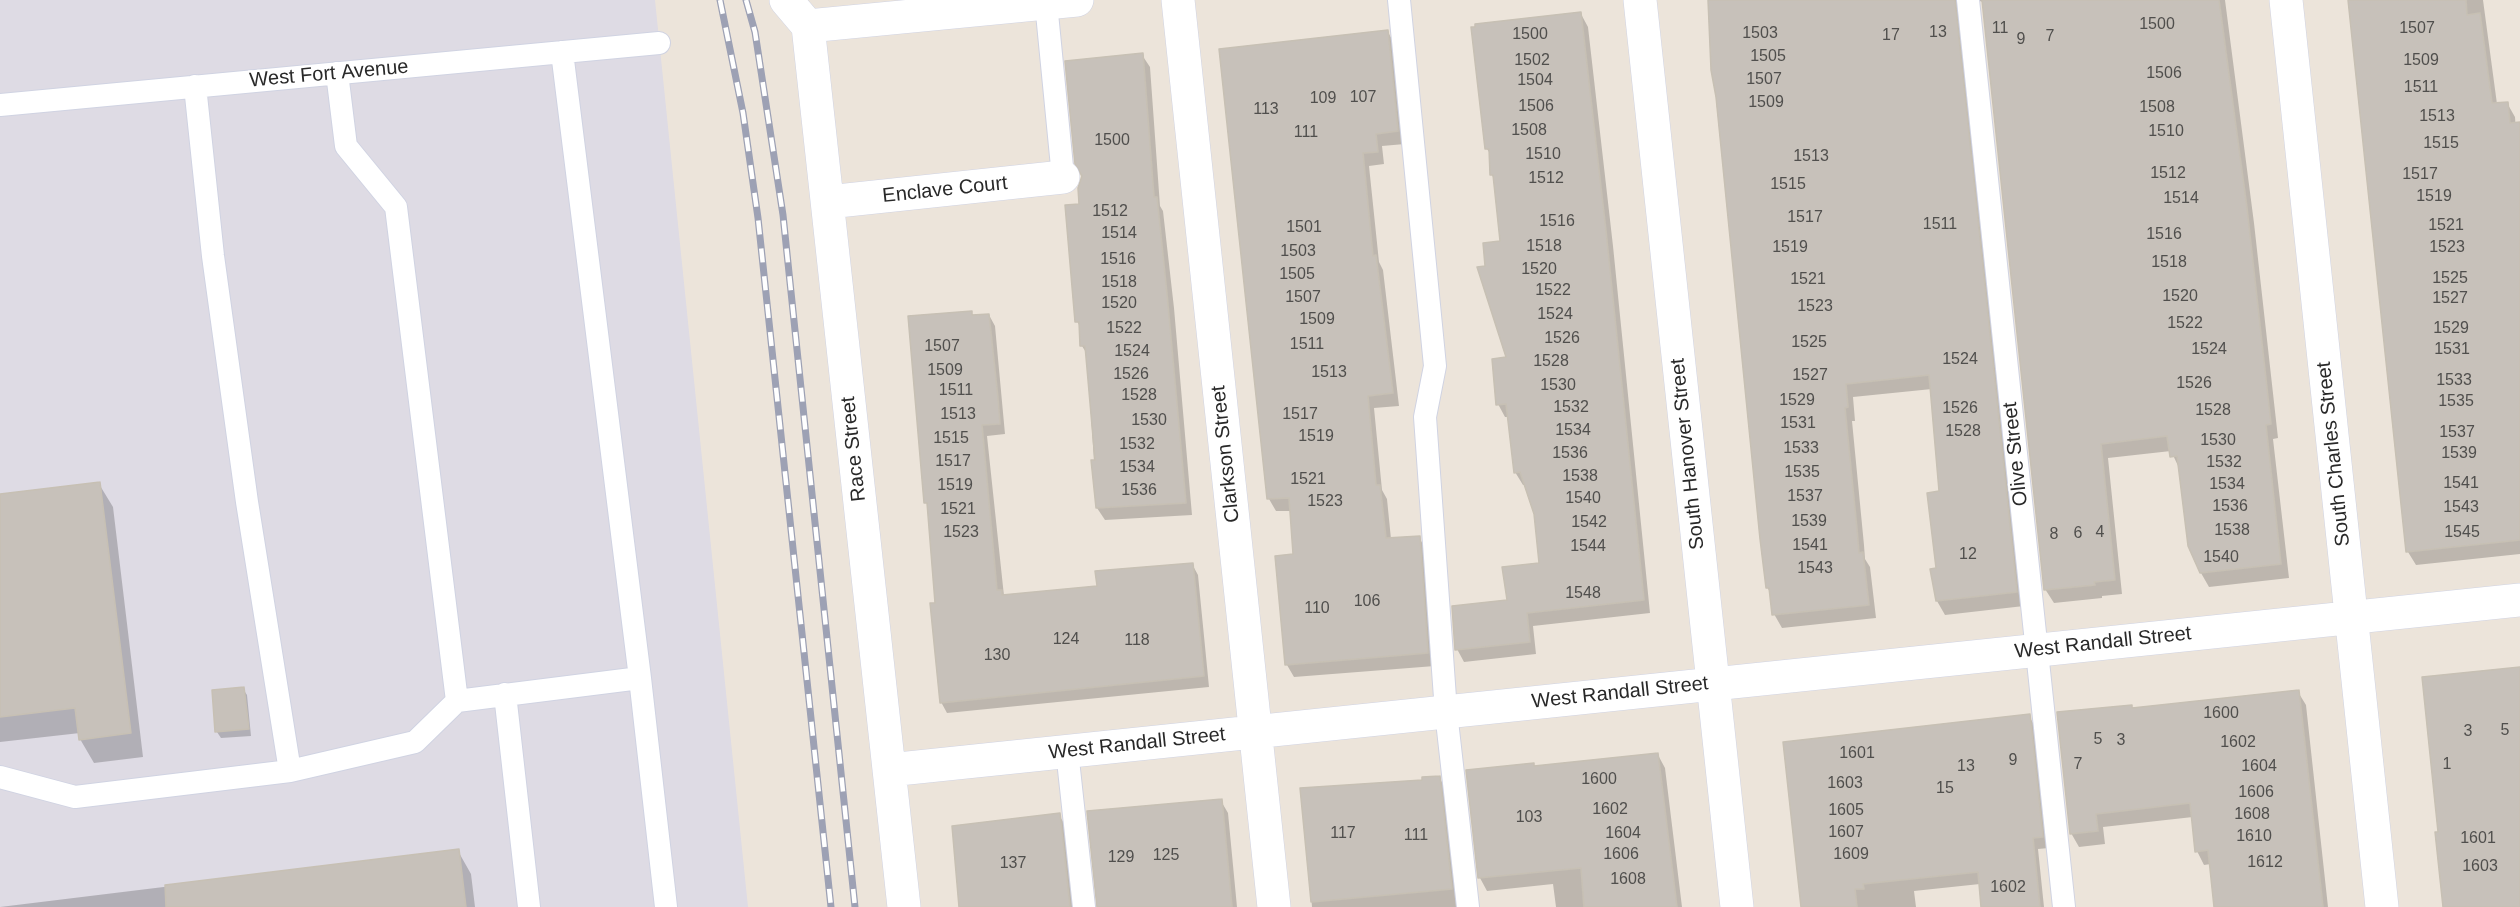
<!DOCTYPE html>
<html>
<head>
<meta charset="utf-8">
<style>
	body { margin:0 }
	canvas { display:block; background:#ece4da }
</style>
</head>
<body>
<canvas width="2520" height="907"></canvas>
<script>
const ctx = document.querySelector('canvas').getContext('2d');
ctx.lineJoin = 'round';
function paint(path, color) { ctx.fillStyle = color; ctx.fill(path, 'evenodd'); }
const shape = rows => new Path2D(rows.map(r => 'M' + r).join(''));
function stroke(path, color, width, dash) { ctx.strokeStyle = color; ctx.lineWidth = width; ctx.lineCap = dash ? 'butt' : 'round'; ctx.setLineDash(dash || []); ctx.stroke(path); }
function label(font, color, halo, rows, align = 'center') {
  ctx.font = font + ' Helvetica,sans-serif'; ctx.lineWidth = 4.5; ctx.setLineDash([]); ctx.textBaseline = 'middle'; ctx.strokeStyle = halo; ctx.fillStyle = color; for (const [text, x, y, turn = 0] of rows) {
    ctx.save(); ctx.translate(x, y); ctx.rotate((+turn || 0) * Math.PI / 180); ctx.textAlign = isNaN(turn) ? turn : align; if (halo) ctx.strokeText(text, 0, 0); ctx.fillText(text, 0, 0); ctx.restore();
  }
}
paint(shape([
	[0,0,655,0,748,907,0,907]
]), '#dedbe4');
paint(shape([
	[1714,0,2225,0,2254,223,2278,438,2273,439,2289,578,2209,587,2201,573,2180,470,2171,451,2108,458,2122,594,2102,596,2102,598,2054,603,2045,589,1983,2,1976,0,2024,606,1945,615,1937,601,1941,493,1932,389,1853,397,1855,421,1852,421,1864,545,1865,559,1870,567,1876,618,1782,628,1774,614,1771,594,1767,587,1762,539,1713,70],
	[2350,0,2483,0,2497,104,2507,103,2515,117,2516,131,2520,139,2520,554,2416,565,2408,552],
	[1581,14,1588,27,1613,246,1650,613,1533,626,1536,654,1464,662,1457,649,1508,602,1541,564,1535,514,1526,485,1523,485,1515,472,1509,417,1505,417,1498,404,1508,358,1487,267,1502,242,1495,181,1492,175,1491,155,1487,149],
	[1388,32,1395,45,1405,144,1382,146,1384,164,1369,166,1379,262,1383,270,1399,406,1374,408,1382,490,1387,499,1391,539,1419,537,1426,550,1435,666,1294,677,1287,665,1295,555,1291,511,1276,511,1269,499],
	[1142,55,1150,67,1160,206,1163,211,1174,308,1192,515,1105,520,1097,508,1087,354,1082,346,1081,329,1077,321,1081,205],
	[971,313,973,317,989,315,995,326,1005,434,987,436,1004,596,1098,588,1192,564,1198,575,1209,687,947,713,941,702,929,508,926,502],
	[99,484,113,507,143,757,94,763,80,739,80,733,0,742,0,496],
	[243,689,247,695,251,736,221,738,217,732,213,692],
	[2298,692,2306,705,2328,907,2216,907,2211,864,2204,865,2197,851,2193,817,2103,827,2105,844,2079,847,2071,833,2131,706,2133,710],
	[2029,716,2036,728,2049,848,2038,849,2044,907,1983,907,1980,884,1914,891,1916,907,1801,907],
	[1658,755,1665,768,1682,907,1556,907,1553,884,1487,891,1480,878,1535,768],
	[1439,777,1447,791,1460,907,1312,907,1302,790,1424,781],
	[1221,801,1228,813,1237,907,1098,907],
	[1059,815,1067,828,1075,907,961,907],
	[458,851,471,874,475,907,0,907]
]), '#0003');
const building = shape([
	[1708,0,1955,0,2017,592,1936,601,1930,569,1936,568,1927,493,1939,491,1929,375,1846,384,1848,407,1845,408,1857,529,1859,553,1863,552,1869,605,1772,615,1769,588,1766,588,1760,539,1716,97,1711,70,1708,0],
	[1982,0,2219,0,2247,208,2271,424,2266,425,2281,564,2200,573,2188,546,2177,456,2170,457,2167,436,2101,444,2115,580,2094,582,2095,585,2044,590,1982,0],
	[2348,0,2466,0,2467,15,2480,13,2492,103,2508,102,2510,123,2520,122,2520,540,2406,552,2348,0],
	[1581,12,1606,231,1644,600,1527,613,1530,642,1455,650,1452,606,1507,600,1502,567,1539,563,1534,514,1520,472,1514,473,1506,404,1496,405,1492,359,1506,357,1477,267,1485,266,1483,243,1500,241,1493,175,1490,175,1489,149,1485,149,1471,27,1475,27,1475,24,1581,12],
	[1388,30,1398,131,1376,134,1378,152,1363,153,1373,256,1376,255,1393,393,1368,396,1376,485,1380,485,1386,538,1420,536,1428,653,1285,665,1275,556,1293,554,1289,498,1267,499,1219,49,1388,30],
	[1143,53,1154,197,1157,197,1167,294,1186,503,1096,508,1091,460,1095,460,1085,346,1080,346,1079,322,1075,322,1065,205,1079,204,1078,188,1082,176,1075,164,1065,61,1143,53],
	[972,311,972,315,989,314,998,398,1000,424,982,425,997,590,1002,590,1002,595,1097,586,1095,571,1193,563,1204,676,940,703,930,603,935,603,927,503,924,503,908,316,972,311],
	[100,482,131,733,79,740,75,708,0,717,0,494,100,482],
	[2520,667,2520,907,2443,907,2435,832,2438,832,2422,677,2520,667],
	[244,687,249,729,215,732,212,690,244,687],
	[2299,690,2323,907,2214,907,2208,850,2195,852,2190,803,2096,814,2098,831,2070,834,2057,712,2132,705,2132,708,2299,690],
	[2030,714,2043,837,2033,838,2040,907,1981,907,1978,872,1863,884,1864,889,1855,889,1857,907,1801,907,1783,742,2030,714],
	[1658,753,1677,907,1584,907,1581,868,1478,878,1466,770,1534,763,1534,766,1658,753],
	[1440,776,1452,889,1311,902,1300,788,1422,780,1422,777,1440,776],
	[1222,799,1232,907,1097,907,1087,811,1222,799],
	[1060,813,1070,907,959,907,952,826,1060,813],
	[459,849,466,907,166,907,165,885,459,849]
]);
paint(building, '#c7c1ba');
stroke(building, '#c7c0b4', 1.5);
const lane = shape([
	[1399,0,1435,366,1425,417,1446,712,1468,907],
	[1968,0,2064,907],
	[1046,3,1063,177],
	[562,52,640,678,666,907],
	[337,73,346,146,396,207,457,701],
	[0,105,659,43],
	[505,694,529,907],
	[1067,751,1084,907],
	[290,771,415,742,457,701,640,678],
	[0,777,75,797,290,771,247,502,213,256,195,86]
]);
const street = shape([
	[786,0,808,26,904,907],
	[1178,0,1274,907],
	[2286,0,2382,907],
	[808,26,1077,0],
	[828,202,1063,177],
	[889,770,2520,600]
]);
const secondary = shape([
	[1640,0,1737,907]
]);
stroke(lane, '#d0d3e2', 24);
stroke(street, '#d0d3e2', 34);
stroke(secondary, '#d0d3e2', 34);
stroke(lane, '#fff', 22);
stroke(street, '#fff', 33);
stroke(secondary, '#fff', 33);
const rail = shape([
	[720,0,743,113,758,218,831,907],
	[746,0,755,32,783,215,855,907]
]);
stroke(rail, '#9da1b4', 7);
stroke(rail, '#fff', 4.5, [14]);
label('16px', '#504f4d', null, [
	["1500",2157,25],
	["11",2000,29],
	["1507",2417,29],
	["13",1938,33],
	["1503",1760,34],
	["1500",1530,35],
	["17",1891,36],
	["7",2050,37],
	["9",2021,40],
	["1505",1768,57],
	["1502",1532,61],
	["1509",2421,61],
	["1506",2164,74],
	["1507",1764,80],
	["1504",1535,81],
	["1511",2421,88],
	["107",1363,98],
	["109",1323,99],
	["1509",1766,103],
	["1506",1536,107],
	["1508",2157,108],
	["113",1266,110],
	["1513",2437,117],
	["1508",1529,131],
	["1510",2166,132],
	["111",1306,133],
	["1500",1112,141],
	["1515",2441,144],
	["1510",1543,155],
	["1513",1811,157],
	["1512",2168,174],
	["1517",2420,175],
	["1512",1546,179],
	["1515",1788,185],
	["1519",2434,197],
	["1514",2181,199],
	["1512",1110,212],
	["1517",1805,218],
	["1516",1557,222],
	["1511",1940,225],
	["1521",2446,226],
	["1501",1304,228],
	["1514",1119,234],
	["1516",2164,235],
	["1518",1544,247],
	["1519",1790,248],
	["1523",2447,248],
	["1503",1298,252],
	["1516",1118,260],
	["1518",2169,263],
	["1520",1539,270],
	["1505",1297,275],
	["1525",2450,279],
	["1521",1808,280],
	["1518",1119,283],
	["1522",1553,291],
	["1520",2180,297],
	["1507",1303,298],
	["1527",2450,299],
	["1520",1119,304],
	["1523",1815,307],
	["1524",1555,315],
	["1509",1317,320],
	["1522",2185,324],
	["1522",1124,329],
	["1529",2451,329],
	["1526",1562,339],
	["1525",1809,343],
	["1511",1307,345],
	["1507",942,347],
	["1524",2209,350],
	["1531",2452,350],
	["1524",1132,352],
	["1524",1960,360],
	["1528",1551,362],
	["1509",945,371],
	["1513",1329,373],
	["1526",1131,375],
	["1527",1810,376],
	["1533",2454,381],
	["1526",2194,384],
	["1530",1558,386],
	["1511",956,391],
	["1528",1139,396],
	["1529",1797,401],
	["1535",2456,402],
	["1532",1571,408],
	["1526",1960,409],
	["1528",2213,411],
	["1513",958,415],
	["1517",1300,415],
	["1530",1149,421],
	["1531",1798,424],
	["1534",1573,431],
	["1528",1963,432],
	["1537",2457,433],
	["1519",1316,437],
	["1515",951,439],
	["1530",2218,441],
	["1532",1137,445],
	["1533",1801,449],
	["1536",1570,454],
	["1539",2459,454],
	["1517",953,462],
	["1532",2224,463],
	["1534",1137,468],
	["1535",1802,473],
	["1538",1580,477],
	["1521",1308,480],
	["1541",2461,484],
	["1534",2227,485],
	["1519",955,486],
	["1536",1139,491],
	["1537",1805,497],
	["1540",1583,499],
	["1523",1325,502],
	["1536",2230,507],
	["1543",2461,508],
	["1521",958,510],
	["1539",1809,522],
	["1542",1589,523],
	["1538",2232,531],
	["1523",961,533],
	["4",2100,533],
	["1545",2462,533],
	["6",2078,534],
	["8",2054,535],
	["1541",1810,546],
	["1544",1588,547],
	["12",1968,555],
	["1540",2221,558],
	["1543",1815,569],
	["1548",1583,594],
	["106",1367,602],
	["110",1317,609],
	["124",1066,640],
	["118",1137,641],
	["130",997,656],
	["1600",2221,714],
	["5",2505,731],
	["3",2468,732],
	["5",2098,740],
	["3",2121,741],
	["1602",2238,743],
	["1601",1857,754],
	["9",2013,761],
	["7",2078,765],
	["1",2447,765],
	["13",1966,767],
	["1604",2259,767],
	["1600",1599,780],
	["1603",1845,784],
	["15",1945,789],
	["1606",2256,793],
	["1602",1610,810],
	["1605",1846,811],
	["1608",2252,815],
	["103",1529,818],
	["1607",1846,833],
	["117",1343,834],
	["1604",1623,834],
	["111",1416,836],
	["1610",2254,837],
	["1601",2478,839],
	["1606",1621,855],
	["1609",1851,855],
	["125",1166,856],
	["129",1121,858],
	["1612",2265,863],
	["137",1013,864],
	["1603",2480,867],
	["1608",1628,880],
	["1602",2008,888]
]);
label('20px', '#292929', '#fff', [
	["West Fort Avenue",329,74,-5],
	["Enclave Court",945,190,-6],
	["Race Street",854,449,-96],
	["Clarkson Street",1226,454,-96],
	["South Hanover Street",1688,454,-96],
	["Olive Street",2016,454,-96],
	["South Charles Street",2334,454,-96],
	["West Randall Street",2103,643,-6],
	["West Randall Street",1620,693,-6],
	["West Randall Street",1137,744,-6]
]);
</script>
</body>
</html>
